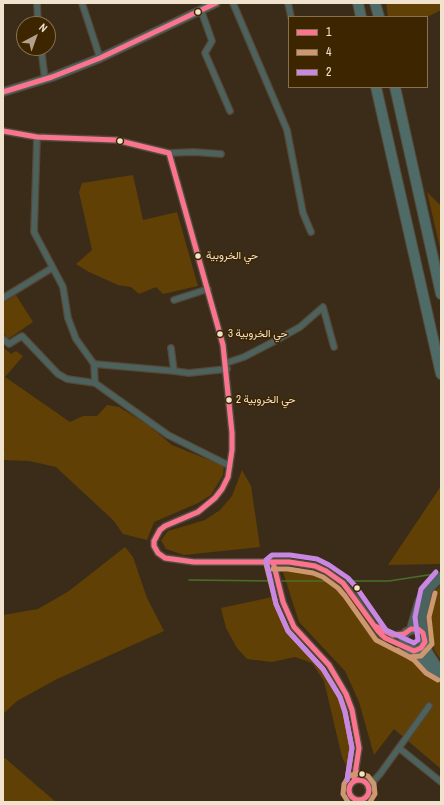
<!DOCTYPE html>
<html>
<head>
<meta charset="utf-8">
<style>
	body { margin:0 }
	#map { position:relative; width:444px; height:805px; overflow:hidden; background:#3a2c18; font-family:"Archivo Narrow",sans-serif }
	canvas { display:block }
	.frame { position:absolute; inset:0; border:4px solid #f1e2ce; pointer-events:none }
	.legend { position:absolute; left:288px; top:16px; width:140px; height:72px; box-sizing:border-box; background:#3d2500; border:1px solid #857152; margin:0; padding:5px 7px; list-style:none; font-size:12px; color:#f1e2ce }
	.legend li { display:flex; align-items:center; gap:8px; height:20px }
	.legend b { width:20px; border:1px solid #857152 }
	.north { position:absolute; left:16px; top:16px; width:40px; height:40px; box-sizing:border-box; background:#3d2500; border:1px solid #857152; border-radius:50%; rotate:41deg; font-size:11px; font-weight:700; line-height:16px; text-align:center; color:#f1e2ce }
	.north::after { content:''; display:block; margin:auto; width:14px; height:18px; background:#b1a28e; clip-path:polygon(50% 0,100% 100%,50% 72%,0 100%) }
</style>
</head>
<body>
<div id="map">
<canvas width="444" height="805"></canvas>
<div class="frame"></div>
<ul class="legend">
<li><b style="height:5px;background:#fc738d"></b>1</li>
<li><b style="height:5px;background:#cd976f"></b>4</li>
<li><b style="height:5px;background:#c787e3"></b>2</li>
</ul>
<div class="north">N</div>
</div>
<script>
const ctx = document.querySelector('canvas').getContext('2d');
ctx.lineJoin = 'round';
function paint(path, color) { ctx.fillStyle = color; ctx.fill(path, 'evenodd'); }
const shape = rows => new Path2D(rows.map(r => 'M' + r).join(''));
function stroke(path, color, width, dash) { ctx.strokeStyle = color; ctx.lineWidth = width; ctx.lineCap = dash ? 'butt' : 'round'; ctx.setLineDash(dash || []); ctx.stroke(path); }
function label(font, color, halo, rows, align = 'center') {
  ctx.font = font + ' "Archivo Narrow",Vazirmatn,sans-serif'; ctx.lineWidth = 3; ctx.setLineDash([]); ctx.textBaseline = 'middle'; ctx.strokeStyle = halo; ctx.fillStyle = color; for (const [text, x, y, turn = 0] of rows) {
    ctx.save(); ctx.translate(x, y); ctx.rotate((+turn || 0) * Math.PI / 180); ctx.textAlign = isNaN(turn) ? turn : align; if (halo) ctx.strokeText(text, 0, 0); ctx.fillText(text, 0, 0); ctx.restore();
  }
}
paint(shape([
	[386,3,441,3,441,10,427,17,388,17],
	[133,175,143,220,177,212,198,286,163,294,156,287,139,294,131,287,118,285,89,272,76,264,92,250,79,192,82,183],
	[427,192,441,206,441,252],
	[16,295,33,322,8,339,3,332,3,303],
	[3,347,11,354,16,351,23,356,5,377,70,422,83,416,97,416,107,405,119,407,148,425,172,445,224,466,223,475,211,495,198,503,154,522,147,540,123,534,114,521,56,467,29,461,3,460],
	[242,470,251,486,260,547,184,555,166,549,161,540,168,531,205,520,220,510,232,496],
	[441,486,441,564,388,565],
	[125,547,133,557,147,598,164,631,57,679,17,701,3,714,3,615,38,609,69,591],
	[313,570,333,579,353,596,392,650,407,657,441,683,441,769,394,729,374,755,359,702,345,671,299,622,283,572],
	[441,585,441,660,434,650,428,616,432,597,436,590],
	[277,596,279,609,291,629,335,681,347,706,353,742,352,778,342,757,324,681,312,663,295,657,272,662,247,659,237,648,226,628,221,608],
	[5,758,36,785,56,802,3,802,3,760]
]), '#604005');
stroke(shape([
	[3,455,4,455],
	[189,580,275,581],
	[279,581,337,581],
	[343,581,389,581,441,573]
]), '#496f27', 1.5);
const street = shape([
	[37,3,38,24],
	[82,3,100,58],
	[233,3,287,130,303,213,311,232],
	[288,3,291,17],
	[201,10,212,41,205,53,230,111],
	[41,48,45,79],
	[3,131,37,137,116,140,169,153,223,345,232,433,232,450,228,477,222,489,215,498,198,512,165,526,160,530,154,541,154,546,158,553,165,558,194,562,289,562,315,566,326,571,343,583,357,600,381,635,405,647],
	[37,137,34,232,63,287,68,318,76,339,94,364,95,383,168,435,230,466],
	[169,153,194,152,221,154],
	[3,298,52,268],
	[174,300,208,289],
	[3,339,9,344,22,336,58,374,67,379,95,383],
	[171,348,174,371,189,373,227,369],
	[226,363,244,357,273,342,300,327,323,307,334,347],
	[94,364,174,371],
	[273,562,283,602,294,627,329,665,346,694,352,710,359,748,354,781],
	[377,627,393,635,404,634],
	[399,748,441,782],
	'349 790a10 10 0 1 1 20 0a10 10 0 1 1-20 0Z',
	[368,787,380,774,429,706]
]);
const secondary = shape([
	[3,92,52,77,100,58,216,3],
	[411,629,419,602,423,595,441,577],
	[423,633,414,629,406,632,403,639,404,645,408,649,414,651,421,648,425,642,422,617,428,591]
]);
const highway = shape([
	[358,3,361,17],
	[375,3,379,17],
	[376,87,441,374],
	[395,87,441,294],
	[425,642,427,652,436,666],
	[410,650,421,657,430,668,441,674]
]);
stroke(street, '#554838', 8);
stroke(secondary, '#554838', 10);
stroke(highway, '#554838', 12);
stroke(street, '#4d625d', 5.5);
stroke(secondary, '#4a635f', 8);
stroke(highway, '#4e6b67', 10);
stroke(shape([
	[3,92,52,77,100,58,216,3],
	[3,131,37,137,116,140,169,153,223,345,232,433,232,450,228,477,222,489,215,498,198,512,165,526,160,530,154,541,154,546,158,553,165,558,194,562,289,562,315,566,326,571,343,583,378,631,385,638,414,651,421,648,425,642,423,633,418,629,411,629,404,634,393,635,375,626],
	[273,562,283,602,294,627,329,665,346,694,352,710,359,748,354,781],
	'349 790a10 10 0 1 1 20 0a10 10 0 1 1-20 0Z'
]), '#fc738d', 5);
stroke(shape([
	[266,564,276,604,288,631,323,669,340,697,345,712,352,748,347,780],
	[273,569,288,569,313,573,323,577,338,588,345,596,376,640,409,657,421,656,432,644,429,617,435,593],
	[397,650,414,660,426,673,438,680],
	[348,802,343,794,344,784,349,776,359,773,368,776,374,784,375,794,370,802]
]), '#cd976f', 5);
stroke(shape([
	[347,780,352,748,345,712,340,697,323,669,288,631,276,604,266,560,272,555,290,555,317,559,329,565,348,578,356,587,386,630,414,643,418,640,415,617,421,589,436,572]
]), '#c787e3', 5);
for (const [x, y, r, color] of [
	[198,12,3.5,"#f1e2ce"],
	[120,141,3.5,"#f1e2ce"],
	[198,256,3.5,"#f1e2ce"],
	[220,334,3.5,"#f1e2ce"],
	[229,400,3.5,"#f1e2ce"],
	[357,588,3.5,"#f1e2ce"],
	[362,774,3.5,"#f1e2ce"]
]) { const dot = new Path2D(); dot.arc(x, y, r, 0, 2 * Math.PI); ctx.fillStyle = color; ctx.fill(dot); stroke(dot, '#3d2500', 1.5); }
label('11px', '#f1e2ce', '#3d2500', [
	["حي الخروبية",206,256],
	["حي الخروبية 3",228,334],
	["حي الخروبية 2",236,400]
], 'left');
</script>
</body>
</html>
